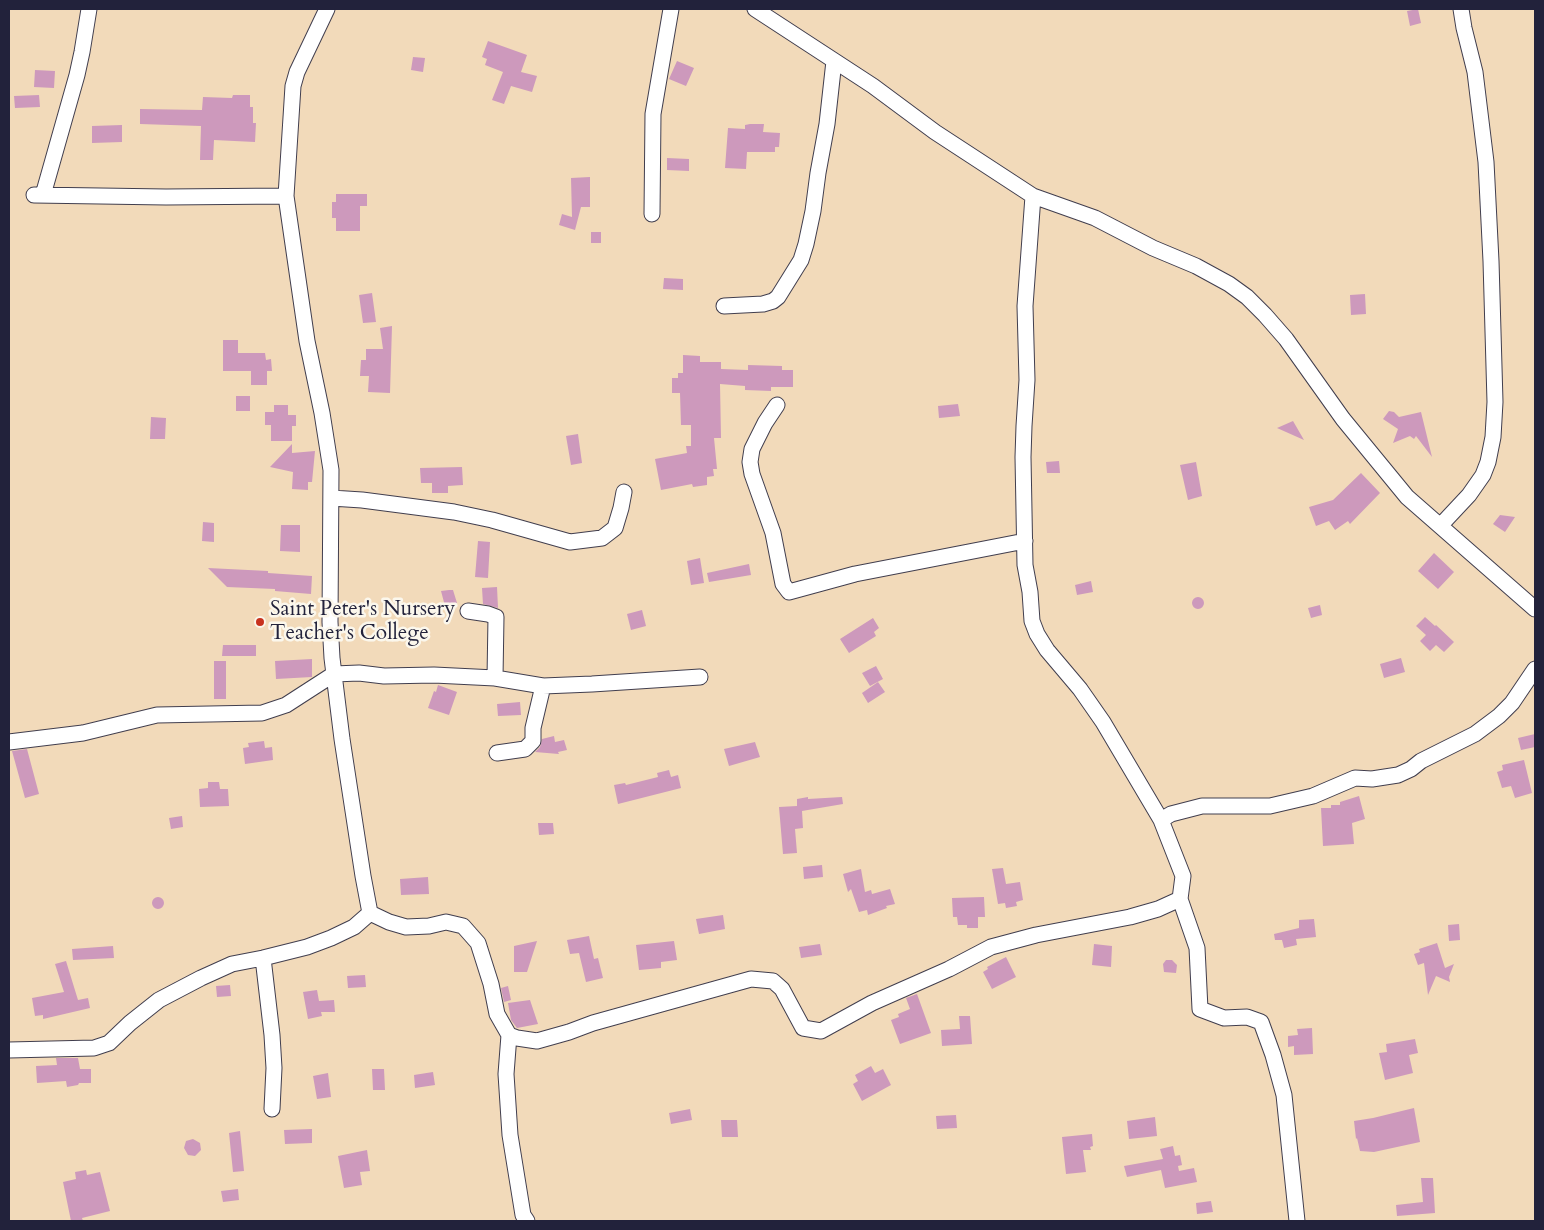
<!DOCTYPE html>
<html>
<head>
<meta charset="utf-8">
<style>
	body { margin:0 }
	#map { position:relative; width:1544px; height:1230px; overflow:hidden; background:#f2daba; font-family:Cardo,serif }
	canvas { display:block }
	.frame { position:absolute; inset:0; border:10px solid #22223b; pointer-events:none }
</style>
</head>
<body>
<div id="map">
<canvas width="1544" height="1230"></canvas>
<div class="frame"></div>
</div>
<script>
const ctx = document.querySelector('canvas').getContext('2d');
ctx.lineJoin = 'round';
function paint(path, color) { ctx.fillStyle = color; ctx.fill(path, 'evenodd'); }
const shape = rows => new Path2D(rows.map(r => 'M' + r).join(''));
function stroke(path, color, width, dash) { ctx.strokeStyle = color; ctx.lineWidth = width; ctx.lineCap = dash ? 'butt' : 'round'; ctx.setLineDash(dash || []); ctx.stroke(path); }
function label(font, color, halo, rows, align = 'center') {
  ctx.font = font + ' Cardo,serif'; ctx.lineWidth = 5; ctx.setLineDash([]); ctx.textBaseline = 'middle'; ctx.strokeStyle = halo; ctx.fillStyle = color; for (const [text, x, y, turn = 0] of rows) {
    ctx.save(); ctx.translate(x, y); ctx.rotate((+turn || 0) * Math.PI / 180); ctx.textAlign = isNaN(turn) ? turn : align; if (halo) ctx.strokeText(text, 0, 0); ctx.fillText(text, 0, 0); ctx.restore();
  }
}
paint(shape([
	[1418,9,1421,23,1410,26,1407,11],
	[488,41,527,55,521,72,537,76,532,92,511,86,504,104,492,100,503,72,485,65,487,59,482,57],
	[413,57,425,58,423,72,411,70],
	[677,61,694,68,686,86,669,79],
	[35,70,55,71,54,88,34,87],
	[39,95,40,107,15,108,14,96],
	[233,95,250,95,250,107,253,107,253,123,256,123,255,142,214,140,213,160,200,160,201,126,140,124,140,109,202,110,203,97,232,98],
	[750,124,764,124,763,132,780,133,779,147,775,147,775,152,747,152,746,169,725,168,728,128,745,129,745,125],
	[122,125,122,142,92,143,92,126],
	[667,158,689,159,689,171,667,170],
	[590,177,590,207,581,207,575,230,559,225,562,214,572,217,571,178],
	[336,194,367,194,367,206,360,206,360,231,336,231,336,218,332,218,332,202,336,202],
	[591,232,601,232,601,243,591,243],
	[664,278,683,279,683,290,663,289],
	[372,293,376,322,363,323,359,295],
	[1365,294,1366,314,1351,315,1350,295],
	[392,326,390,393,368,392,369,376,360,376,361,360,366,360,366,349,383,349,380,328],
	[223,340,238,340,238,353,265,353,266,360,271,359,272,371,267,371,267,385,251,385,251,371,223,371],
	[683,355,700,356,700,362,721,362,721,369,748,370,748,365,782,366,782,370,793,370,793,387,771,387,771,391,745,390,745,386,720,384,721,438,714,438,717,469,713,469,714,476,707,477,707,485,693,487,692,484,661,490,655,459,687,453,686,446,691,446,691,425,681,425,680,393,672,393,672,378,678,378,678,373,683,373],
	[236,396,250,396,250,411,236,411],
	[958,404,960,416,939,418,938,406],
	[274,405,288,405,288,415,296,415,296,426,292,426,292,441,271,441,271,425,265,425,265,412,274,412],
	[1389,411,1394,412,1399,417,1421,412,1432,457,1416,436,1414,439,1410,436,1393,443,1398,429,1383,419],
	[151,417,166,418,165,439,150,439],
	[1293,421,1304,440,1277,428],
	[578,434,582,463,571,465,566,436],
	[292,444,292,453,315,451,312,482,308,482,308,490,292,489,293,472,270,467],
	[1059,461,1060,473,1047,473,1046,462],
	[1196,462,1202,496,1188,500,1180,465],
	[462,467,463,485,448,486,448,493,432,493,432,483,421,483,420,468],
	[1361,473,1380,493,1350,524,1348,521,1335,530,1329,521,1316,526,1309,507,1333,500],
	[1500,515,1515,517,1505,532,1493,524],
	[203,522,214,523,214,542,202,541],
	[281,525,300,525,300,552,280,551],
	[478,541,490,542,488,578,475,577],
	[1434,553,1454,572,1438,589,1418,571],
	[700,558,704,583,691,585,687,561],
	[749,564,751,575,709,582,707,573],
	[208,568,268,571,268,573,312,576,311,594,275,591,275,589,227,587],
	[1091,581,1093,592,1077,595,1075,585],
	[497,587,498,608,483,604,482,588],
	[449,590,453,590,457,603,445,606,441,591],
	'1192 603a6 6 0 1 1 12 0a6 6 0 1 1-12 0Z',
	[1320,605,1322,615,1311,618,1308,608],
	[642,610,646,626,631,630,627,614],
	[1425,617,1435,626,1436,625,1454,642,1444,652,1436,645,1430,651,1420,641,1426,635,1416,626],
	[873,618,879,628,874,632,876,636,849,653,840,639],
	[223,645,256,645,256,656,222,656],
	[1401,658,1405,672,1384,678,1380,664],
	[312,659,312,677,276,679,275,661],
	[214,661,226,661,226,699,214,699],
	[876,666,883,679,870,686,862,673],
	[878,682,885,692,868,703,862,693],
	[438,685,457,692,449,715,428,708,434,691,436,692],
	[520,702,521,715,498,716,497,704],
	[1535,734,1535,747,1521,750,1518,738],
	[554,736,555,742,564,740,567,750,558,752,559,754,535,752,540,747,542,739],
	[264,741,265,748,272,747,273,760,245,764,243,748,249,747,248,743],
	[755,742,760,757,729,766,724,749],
	[27,749,39,794,25,798,12,751],
	[1524,760,1532,793,1515,798,1511,786,1502,788,1497,772,1503,770,1502,765],
	[669,770,671,777,678,775,681,788,618,804,614,785,625,783,626,785,658,777,657,773],
	[208,782,219,782,220,789,228,789,229,806,200,807,199,789,208,788],
	[1359,796,1365,819,1352,823,1354,844,1323,846,1321,808,1331,808,1331,805,1340,805,1340,802],
	[808,797,808,799,842,797,843,804,802,811,803,828,795,829,797,853,783,854,779,807,797,806,797,799],
	[182,816,183,827,171,829,169,818],
	[538,823,553,823,554,834,539,835],
	[822,865,823,877,804,879,803,867],
	[1003,868,1006,884,1020,882,1023,900,1016,902,1017,906,1006,908,1005,903,998,904,992,869],
	[861,869,865,892,871,890,872,894,890,889,895,904,886,906,887,908,868,915,867,910,859,912,851,889,848,892,843,874],
	[428,877,429,894,401,895,400,879],
	[984,897,985,917,978,917,978,928,967,928,967,925,958,925,957,917,953,917,952,898],
	'152 903a6 6 0 1 1 12 0a6 6 0 1 1-12 0Z',
	[723,915,725,929,699,934,696,919],
	[1314,919,1316,937,1296,939,1297,945,1284,948,1282,940,1275,940,1274,934,1299,928,1299,920],
	[1459,924,1460,940,1449,941,1448,925],
	[589,936,594,959,598,958,603,978,586,982,579,953,570,954,567,940],
	[537,941,527,972,514,972,514,946],
	[674,941,677,960,661,962,661,968,639,970,636,945],
	[1437,943,1445,968,1454,964,1449,977,1450,982,1436,976,1428,995,1424,963,1418,965,1414,954,1420,952,1419,949],
	[820,944,822,955,801,958,799,947],
	[1094,944,1112,946,1111,967,1092,965],
	[113,946,114,958,73,960,72,949],
	[1006,957,1016,977,992,989,983,972,988,969,987,967],
	[1166,960,1172,960,1177,965,1176,973,1164,972,1163,964],
	[66,961,78,1000,88,998,90,1008,43,1019,43,1015,35,1016,32,998,64,992,55,964],
	[365,975,366,987,348,988,347,976],
	[230,985,231,996,217,997,216,986],
	[508,986,511,1000,504,1002,501,988],
	[317,990,319,1001,334,1000,335,1012,321,1012,322,1016,308,1019,303,992],
	[917,994,931,1033,900,1044,891,1020,899,1017,898,1014,910,1009,906,998],
	[530,1000,538,1024,517,1028,511,1020,508,1003],
	[959,1016,970,1016,972,1044,942,1046,941,1030,960,1029],
	[1312,1028,1313,1054,1294,1055,1294,1046,1288,1047,1288,1036,1298,1035,1297,1029],
	[1415,1039,1418,1053,1409,1055,1413,1073,1385,1080,1379,1053,1387,1052,1386,1044],
	[56,1058,78,1058,80,1069,91,1069,91,1083,79,1083,78,1085,67,1087,66,1081,37,1083,36,1066,57,1065],
	[871,1066,875,1073,883,1069,891,1085,862,1101,853,1084,858,1081,855,1075],
	[372,1069,384,1069,385,1090,373,1090],
	[433,1072,435,1085,415,1088,414,1075],
	[328,1073,331,1097,317,1099,313,1076],
	[1414,1108,1420,1142,1374,1152,1360,1151,1357,1138,1356,1139,1354,1121,1373,1118],
	[690,1109,692,1120,671,1124,669,1113],
	[956,1115,957,1128,937,1129,936,1116],
	[1155,1117,1157,1136,1129,1139,1127,1121],
	[721,1120,737,1120,738,1137,722,1137],
	[312,1129,312,1143,285,1144,284,1130],
	[240,1131,244,1171,233,1172,229,1133],
	[1092,1134,1093,1146,1090,1147,1091,1150,1083,1150,1086,1172,1066,1174,1062,1137],
	[193,1139,200,1143,201,1150,195,1156,188,1155,184,1148,186,1141],
	[1173,1146,1175,1156,1180,1155,1182,1165,1178,1166,1179,1171,1194,1168,1197,1182,1165,1188,1161,1170,1127,1177,1124,1166,1163,1159,1160,1149],
	[367,1150,370,1171,360,1172,362,1185,344,1188,338,1156],
	[86,1170,87,1175,100,1172,110,1211,82,1218,83,1221,71,1221,63,1182,76,1179,75,1172],
	[1421,1178,1433,1178,1435,1213,1397,1216,1396,1205,1423,1202],
	[238,1189,239,1200,223,1202,221,1191],
	[1211,1201,1213,1212,1197,1214,1196,1203]
]), '#cd99bc');
const minor = shape([
	[327,9,297,72,293,86,286,196,307,341,322,413,331,470,330,622,332,658,342,739,363,876,370,913,389,922,406,927,429,926,446,922,463,926,478,943,491,984,497,1014,509,1035,517,1038,537,1041,569,1032,593,1023,751,979,773,981,782,989,803,1028,821,1031,872,1003,949,969,991,947,1036,935,1130,917,1158,909,1180,899,1183,876,1161,820,1103,722,1080,689,1047,650,1037,634,1032,621,1030,592,1025,565,1023,457,1024,426,1027,380,1025,306,1033,196],
	[755,9,873,86,935,132,1033,196,1095,218,1153,248,1196,266,1229,284,1247,297,1265,315,1286,339,1343,419,1407,497,1535,609],
	[34,195,166,197,286,196],
	[43,195,77,75,82,52,89,9],
	[652,214,653,114,671,9],
	[724,306,763,304,773,301,778,297,801,260,806,244,813,211,818,173,827,124,834,61],
	[777,405,765,423,752,449,750,462,752,474,773,533,783,584,789,592,855,574,1025,541],
	[331,498,362,500,454,512,492,520,570,542,602,538,615,528,621,508,624,492],
	[1440,526,1469,495,1483,475,1488,462,1493,437,1495,402,1491,261,1486,162,1475,72,1464,28,1461,9],
	[468,611,488,614,496,617,495,678],
	[9,742,83,733,157,715,262,713,286,705,334,674,359,673,384,676,434,675,495,678,543,686,592,684,700,677],
	[497,753,525,749,533,741,533,728,543,686],
	[1161,820,1171,814,1202,806,1270,806,1313,796,1355,778,1372,779,1398,775,1411,769,1421,761,1475,734,1499,716,1512,703,1535,669],
	[1180,899,1197,948,1200,1009,1224,1018,1247,1017,1261,1022,1273,1055,1284,1095,1297,1221],
	[263,958,272,1035,274,1068,272,1109],
	[509,1035,506,1074,510,1135,523,1215,527,1221],
	[9,1050,94,1048,109,1043,130,1023,159,1000,201,978,232,964,263,958,307,947,331,938,354,927,370,913]
]);
stroke(minor, '#413e4e', 17);
stroke(minor, '#fff', 15);
for (const [x, y, r, color] of [
	[260,622,5,"#c8321e"]
]) { const dot = new Path2D(); dot.arc(x, y, r, 0, 2 * Math.PI); ctx.fillStyle = color; ctx.fill(dot); stroke(dot, '#fbf7ec', 2); }
label('21px', '#22223b', '#fbf7ec', [
	["Saint Peter's Nursery",270,610],
	["Teacher's College",270,634]
], 'left');
</script>
</body>
</html>
